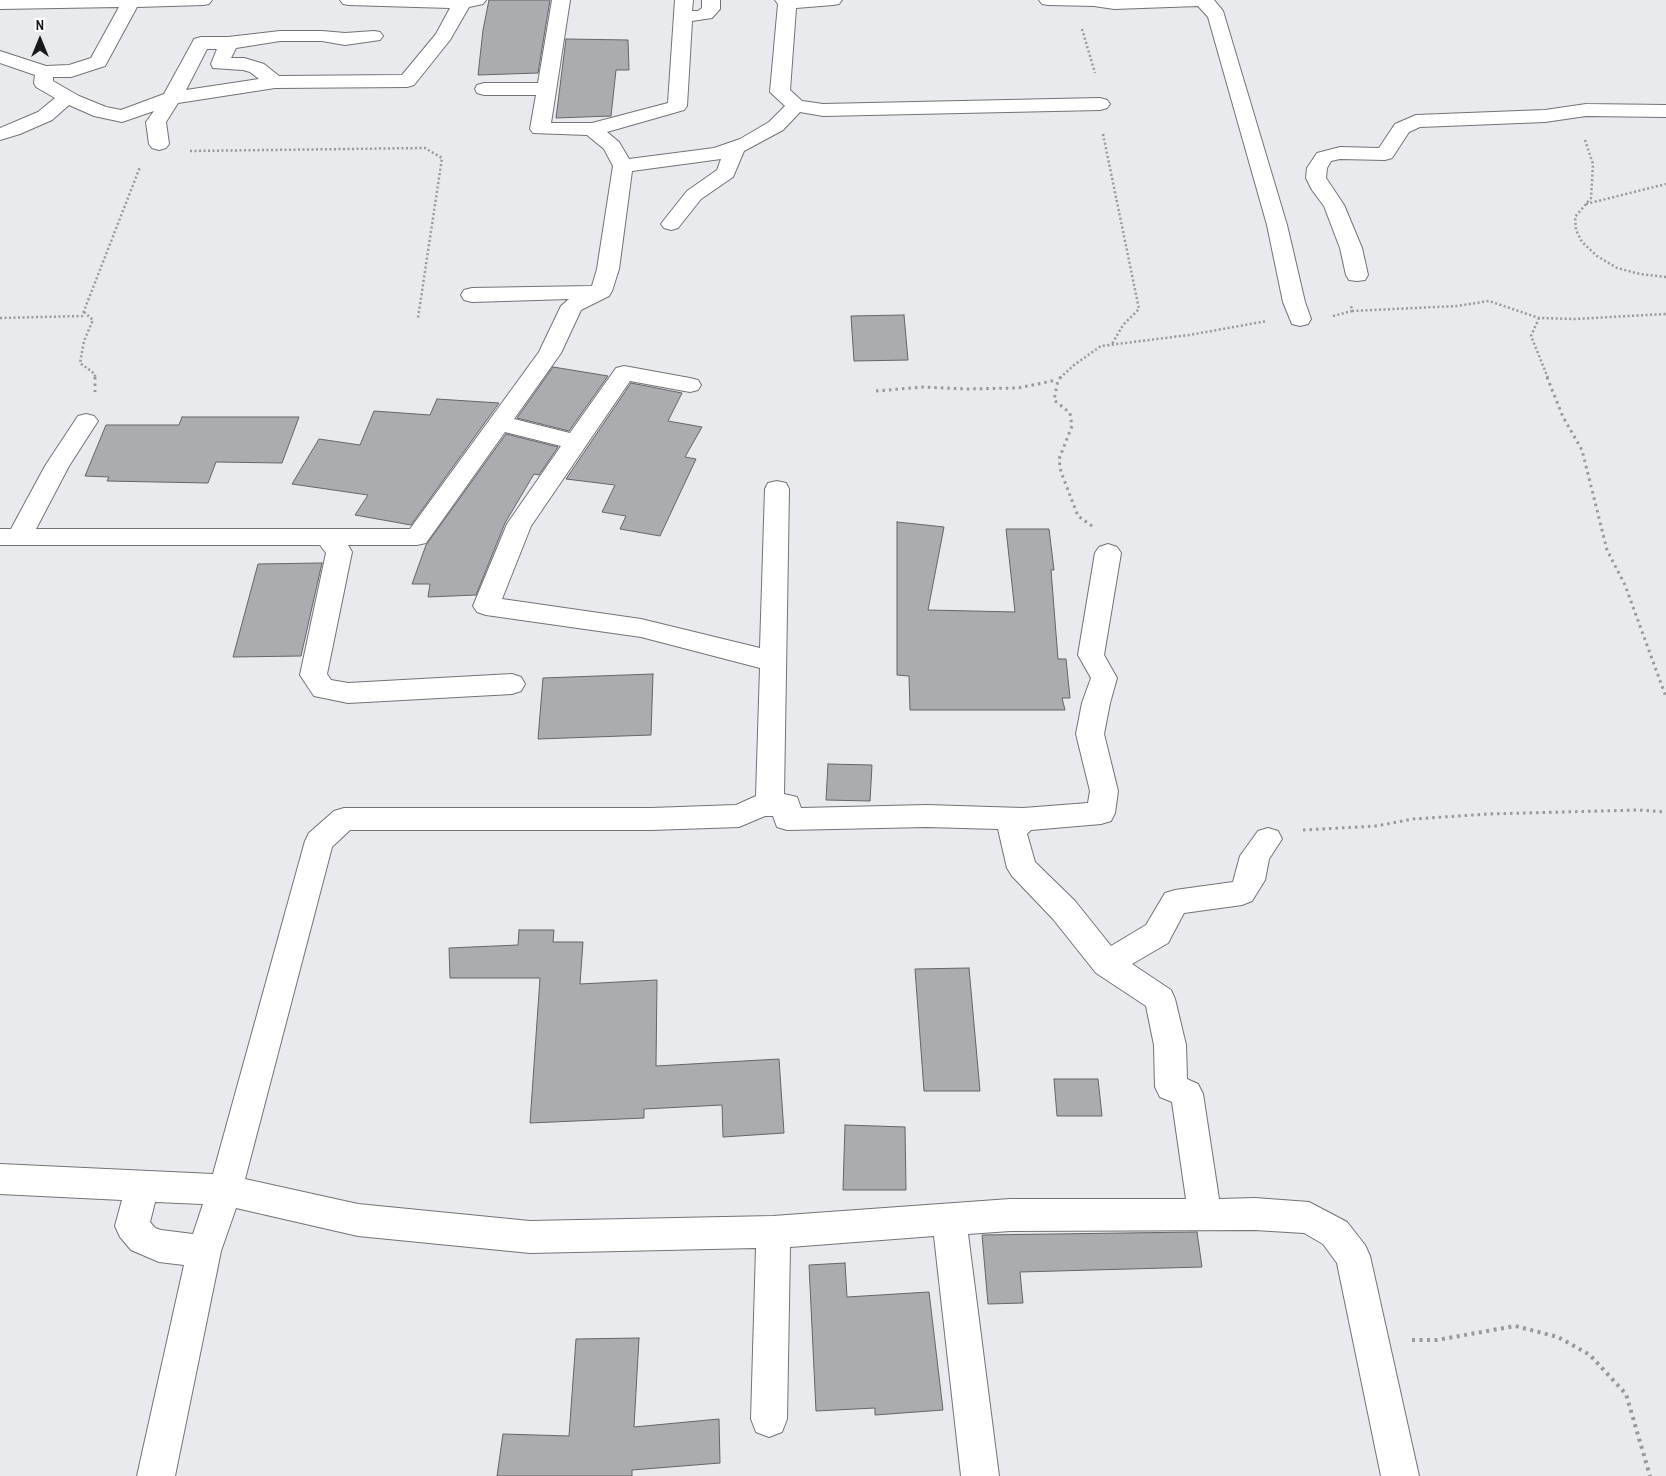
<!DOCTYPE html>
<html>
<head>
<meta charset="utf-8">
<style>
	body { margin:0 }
	#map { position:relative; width:1666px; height:1476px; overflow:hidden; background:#e8eaed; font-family:"Archivo Narrow",sans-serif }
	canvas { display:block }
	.north { position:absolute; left:15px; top:15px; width:50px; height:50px; -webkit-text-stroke:4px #fff; paint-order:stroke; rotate:0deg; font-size:14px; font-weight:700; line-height:20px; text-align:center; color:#171819 }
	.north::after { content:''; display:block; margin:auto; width:18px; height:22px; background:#171819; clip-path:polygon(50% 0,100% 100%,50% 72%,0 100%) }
</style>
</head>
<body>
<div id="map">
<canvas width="1666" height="1476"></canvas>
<div class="north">N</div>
</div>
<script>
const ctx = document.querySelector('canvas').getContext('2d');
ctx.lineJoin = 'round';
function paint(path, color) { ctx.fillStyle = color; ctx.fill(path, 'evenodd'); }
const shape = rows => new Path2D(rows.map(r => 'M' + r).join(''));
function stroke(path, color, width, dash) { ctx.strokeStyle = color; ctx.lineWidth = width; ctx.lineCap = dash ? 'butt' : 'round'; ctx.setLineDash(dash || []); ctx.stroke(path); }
const building = shape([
	[489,0,550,0,538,73,478,75,483,30,489,0],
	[566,39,628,40,629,70,616,70,611,116,556,118,566,39],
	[904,315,908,360,854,361,851,316,904,315],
	[553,367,608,376,569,431,517,418,553,367],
	[631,383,682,393,668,421,702,427,685,457,696,459,660,536,620,529,626,516,602,512,615,485,566,479,631,383],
	[437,399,499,403,411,525,355,515,368,495,292,484,319,439,360,445,374,411,430,415,437,399],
	[182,417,299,417,282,463,216,462,208,483,107,481,109,477,85,476,106,425,179,425,182,417],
	[506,434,558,447,539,475,534,474,505,523,476,595,428,597,430,584,412,584,426,545,506,434],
	[897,522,944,527,928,610,1015,612,1006,529,1049,529,1054,570,1051,570,1058,659,1066,659,1070,698,1062,698,1065,710,910,710,909,676,897,675,897,522],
	[322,563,301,656,233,657,258,564,322,563],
	[653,674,651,735,538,739,543,678,653,674],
	[828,764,872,765,870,801,826,800,828,764],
	[519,930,554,930,553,942,583,942,580,984,657,980,656,1066,779,1059,784,1133,723,1137,722,1105,644,1109,644,1118,530,1123,540,978,450,978,449,948,518,945,519,930],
	[969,968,980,1091,924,1091,915,969,969,968],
	[1054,1079,1098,1079,1102,1116,1057,1116,1054,1079],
	[845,1125,905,1127,906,1190,843,1190,845,1125],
	[1197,1232,1202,1267,1020,1272,1023,1303,988,1304,982,1235,1197,1232],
	[845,1263,847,1297,929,1292,943,1410,875,1415,875,1408,816,1411,809,1265,845,1263],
	[639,1338,634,1427,719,1419,720,1463,632,1470,632,1476,497,1476,503,1434,569,1436,576,1339,639,1338]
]);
paint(building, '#abacb0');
stroke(building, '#646568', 1);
const minor = shape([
	[0,0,212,0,209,4,203,5,137,7,105,66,71,77,53,77,53,81,79,96,106,107,121,110,164,94,192,43,194,39,201,37,228,37,280,31,322,31,345,33,374,31,380,32,383,36,380,40,345,45,322,41,280,41,236,48,231,58,244,58,264,64,279,76,402,75,436,34,450,8,349,5,343,4,340,0,486,0,483,4,469,7,450,40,414,85,407,87,275,88,178,103,166,122,169,144,166,148,159,150,152,148,149,144,146,122,154,111,122,122,94,116,69,105,52,120,20,134,0,140,0,128,38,112,55,98,36,87,34,83,35,75,0,63,0,51,46,66,69,65,91,58,119,7,0,9,0,0],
	[207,49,217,49,211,64,213,68,243,70,250,72,259,79,186,90,207,49],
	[552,0,570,0,551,123,592,123,668,103,675,0,693,0,692,11,698,11,702,8,702,0,720,0,720,9,712,18,692,21,687,106,684,110,607,132,619,142,629,159,714,148,740,139,769,122,785,106,770,92,778,4,775,0,842,0,839,4,833,5,796,8,790,90,802,101,823,104,1100,98,1107,100,1110,104,1107,108,1100,110,823,116,800,112,783,130,744,151,733,177,701,199,678,228,671,230,664,228,661,224,664,220,687,191,717,170,721,159,632,171,619,269,612,291,609,296,581,310,561,353,514,419,570,433,616,368,624,366,690,378,698,380,701,385,698,390,690,392,630,381,531,526,502,599,641,619,760,648,765,489,768,483,777,481,786,483,789,489,784,794,797,797,801,808,927,805,1023,808,1088,803,1090,791,1076,734,1082,703,1091,678,1078,655,1095,553,1099,547,1108,544,1117,547,1121,553,1104,655,1117,678,1110,703,1104,734,1118,791,1115,813,1111,821,1101,824,1031,830,1027,834,1035,862,1075,901,1111,946,1146,925,1165,893,1175,890,1233,882,1240,856,1258,831,1268,828,1278,831,1282,839,1269,859,1265,880,1252,901,1242,905,1184,913,1168,943,1132,964,1171,990,1175,999,1186,1045,1187,1079,1198,1084,1203,1094,1219,1199,1255,1198,1309,1202,1347,1222,1365,1245,1370,1256,1419,1476,1381,1476,1337,1263,1323,1244,1304,1233,1255,1230,1010,1231,968,1234,999,1476,961,1476,934,1236,790,1247,787,1419,782,1432,769,1437,756,1432,751,1419,756,1248,530,1253,358,1236,236,1208,221,1251,175,1476,137,1476,184,1265,159,1262,131,1250,120,1237,115,1226,122,1200,0,1194,0,1164,213,1174,305,841,309,833,334,811,344,808,651,808,736,805,756,796,760,668,641,637,486,615,477,612,473,606,507,524,561,446,505,432,426,543,417,545,348,545,352,552,327,674,331,680,348,683,512,674,521,677,525,684,521,691,512,694,348,703,314,696,300,675,326,553,320,545,0,545,0,529,11,529,45,466,78,416,86,414,94,416,98,421,69,466,36,529,410,529,539,352,561,306,569,299,472,302,464,300,461,295,464,290,472,288,592,286,597,269,613,166,604,149,587,135,533,133,530,129,536,95,484,95,477,93,475,89,477,85,484,83,538,83,552,0],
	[765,816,773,816,777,827,787,830,927,827,998,829,1007,868,1012,876,1053,919,1096,973,1146,1006,1154,1045,1155,1087,1160,1097,1172,1102,1186,1199,1010,1199,773,1216,530,1221,358,1204,245,1179,332,847,350,830,651,830,739,827,765,816],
	[155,1202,203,1204,193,1234,161,1230,155,1228,150,1222,155,1202],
	[1039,0,1214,0,1223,11,1287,225,1305,302,1311,319,1308,324,1300,326,1292,324,1283,302,1267,225,1208,17,1198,6,1114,9,1094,6,1048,5,1042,4,1039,0],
	[1586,104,1666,105,1666,117,1586,116,1545,122,1420,127,1409,132,1392,158,1385,160,1340,159,1331,161,1327,168,1326,178,1344,205,1362,248,1368,275,1365,280,1357,281,1349,280,1346,275,1340,248,1324,206,1312,190,1306,178,1307,168,1317,153,1340,147,1379,148,1395,124,1416,115,1545,110,1586,104]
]);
stroke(minor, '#717376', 2);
stroke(shape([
	[1082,29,1095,73],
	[1103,134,1139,309,1123,325,1112,344],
	[1585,140,1593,164,1591,198,1575,217,1576,230,1582,242,1597,256,1617,268,1640,274,1666,277],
	[190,151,425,148,442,158,418,318],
	[1586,204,1666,184],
	[1352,311,1457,306,1489,301,1539,318,1574,319,1666,314],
	[84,312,93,320,84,341,80,363,95,374,95,378],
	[1333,316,1352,311,1351,305],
	[0,318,82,316,140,167],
	[1539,318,1531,336,1548,378],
	[1060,378,1074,365,1101,346,1189,335,1267,321]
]), '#97999b', 2.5, [2, 2.5]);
stroke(shape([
	[95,377,95,392],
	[1061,377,1058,380,1054,400,1070,413,1072,426,1059,459,1061,472,1078,516,1092,526],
	[1547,377,1563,417,1582,450,1607,550,1625,585,1666,697],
	[876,391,923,387,966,389,1018,388,1057,380],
	[1303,830,1376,826,1413,819,1488,814,1638,810,1666,812]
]), '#97999b', 3, [2.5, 4]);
stroke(shape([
	[1412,1340,1437,1340,1515,1326,1558,1337,1590,1355,1626,1394,1650,1476]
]), '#97999b', 4, [3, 4.5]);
paint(minor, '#fff');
</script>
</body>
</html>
